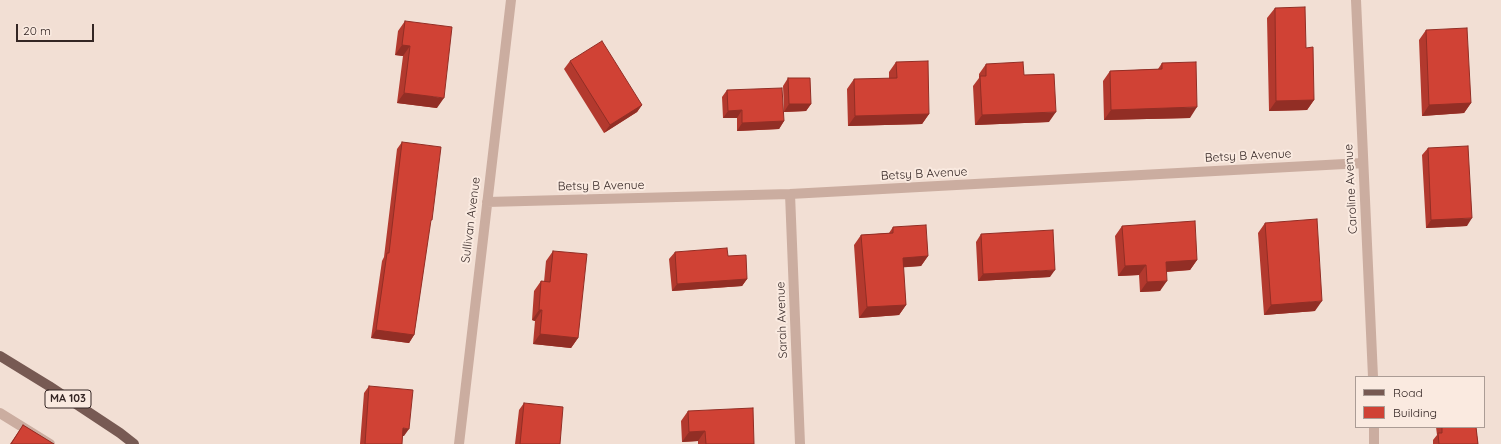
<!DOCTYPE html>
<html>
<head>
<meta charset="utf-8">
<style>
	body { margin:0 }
	#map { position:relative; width:1501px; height:444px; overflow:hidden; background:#f2dfd4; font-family:Quicksand,sans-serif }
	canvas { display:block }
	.legend { position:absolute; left:1355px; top:376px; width:130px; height:52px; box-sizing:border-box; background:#faeae0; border:1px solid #ab9c95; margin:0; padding:5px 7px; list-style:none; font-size:12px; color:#342624 }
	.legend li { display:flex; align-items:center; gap:8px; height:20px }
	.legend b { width:20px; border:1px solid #ab9c95 }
	.scale { position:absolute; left:16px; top:24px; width:78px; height:18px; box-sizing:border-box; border:2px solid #342624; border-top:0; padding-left:5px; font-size:12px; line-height:14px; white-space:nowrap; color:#342624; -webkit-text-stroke:3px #faeae0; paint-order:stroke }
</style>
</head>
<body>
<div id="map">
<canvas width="1501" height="444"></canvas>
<ul class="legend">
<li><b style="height:5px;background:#775a53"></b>Road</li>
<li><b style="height:11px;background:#d04235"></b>Building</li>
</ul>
<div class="scale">20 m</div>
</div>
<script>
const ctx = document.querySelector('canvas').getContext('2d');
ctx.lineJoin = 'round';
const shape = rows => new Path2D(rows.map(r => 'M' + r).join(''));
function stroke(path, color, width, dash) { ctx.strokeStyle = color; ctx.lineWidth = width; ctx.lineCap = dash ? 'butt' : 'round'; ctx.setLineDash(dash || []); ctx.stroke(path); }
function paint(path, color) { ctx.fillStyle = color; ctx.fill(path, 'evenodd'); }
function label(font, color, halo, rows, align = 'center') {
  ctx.font = font + ' Quicksand,sans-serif'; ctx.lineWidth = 4; ctx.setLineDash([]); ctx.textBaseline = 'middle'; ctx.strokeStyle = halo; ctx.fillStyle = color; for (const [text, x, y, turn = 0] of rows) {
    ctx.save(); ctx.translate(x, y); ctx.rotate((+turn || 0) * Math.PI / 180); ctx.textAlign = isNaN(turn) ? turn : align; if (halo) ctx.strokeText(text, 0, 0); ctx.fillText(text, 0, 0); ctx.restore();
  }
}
stroke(shape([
	[1356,0,1373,377],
	[790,194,800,444],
	[487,202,790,194,1363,163],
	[0,413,50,444],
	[1374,427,1374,444],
	[459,444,511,0]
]), '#cbada0', 10);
stroke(shape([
	[0,356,49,386,120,433,134,444]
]), '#775a53', 10);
paint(shape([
	[1275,8,1306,48,1314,100,1307,110,1269,111,1267,18],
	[405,21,437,108,397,103,403,56,395,55,398,31],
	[1426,30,1471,103,1464,113,1422,116,1419,40],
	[570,61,642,105,637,112,604,133,564,69],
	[896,62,929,114,922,124,848,126,847,89,854,79,889,79,889,72],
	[1162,63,1190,118,1104,120,1103,81,1110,71,1158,69],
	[986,64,1024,75,1049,122,975,125,973,86,979,78,979,74],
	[788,78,811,104,806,111,784,112,783,86],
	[727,90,784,121,779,129,737,131,737,118,723,118,722,97],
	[402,142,430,223,414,335,409,343,371,338,382,261,384,257,397,149],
	[1428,148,1467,226,1426,228,1422,155],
	[1265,223,1315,311,1264,315,1258,233],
	[1122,226,1197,260,1190,270,1167,272,1160,291,1140,292,1139,275,1118,276,1115,236],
	[893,227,928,256,921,266,903,267,906,305,899,315,859,318,854,245,861,235,889,233],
	[981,234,1050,277,978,281,976,242],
	[553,251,578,338,571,348,533,344,535,321,532,320,534,291,541,281,544,282,546,261],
	[675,252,747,279,742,286,672,291,669,259],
	[369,386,404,436,402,436,402,444,360,444,364,393],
	[524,403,560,444,515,444,519,410],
	[688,411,754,444,698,444,698,441,682,442,681,421],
	[23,425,54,444,10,444],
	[1436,427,1476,427,1478,444,1433,444,1433,440,1437,435]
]), '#b3392e');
paint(shape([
	[402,45,410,46,403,56,395,55],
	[404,93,444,98,437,108,397,103],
	[1314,100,1307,110,1269,111,1276,101],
	[1471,103,1464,113,1422,116,1429,105],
	[789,104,811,104,806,111,784,112],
	[642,105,637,112,604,133,610,125],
	[1197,107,1190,118,1104,120,1111,110],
	[742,110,737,118,723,118,728,111],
	[1056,112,1049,122,975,125,982,115],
	[929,114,922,124,848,126,855,116],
	[784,121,779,129,737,131,742,123],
	[1472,218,1467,226,1426,228,1431,220],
	[928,256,921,266,895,268,903,258],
	[1197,260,1190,270,1159,272,1166,262],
	[1146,265,1139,275,1118,276,1125,266],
	[1055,270,1050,277,978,281,983,274],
	[747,279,742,286,672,291,677,284],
	[1167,281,1160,291,1140,292,1147,282],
	[1322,301,1315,311,1264,315,1271,305],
	[906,305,899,315,859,318,867,307],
	[539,310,542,310,535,321,532,320],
	[376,330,414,335,409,343,371,338],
	[540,334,578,338,571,348,533,344],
	[403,428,409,429,404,436,398,436],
	[705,431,698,441,682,442,689,432]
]), '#922e25');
const building = shape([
	[1305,7,1306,48,1313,47,1314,100,1276,101,1275,8,1305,7],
	[405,21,452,27,444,98,404,93,410,46,402,45,405,21],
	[1467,28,1471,103,1429,105,1426,30,1467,28],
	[602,41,642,105,610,125,570,61,602,41],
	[928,61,929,114,855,116,854,79,897,78,896,62,928,61],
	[1023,62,1024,75,1054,74,1056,112,982,115,980,76,986,76,986,64,1023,62],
	[1196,62,1197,107,1111,110,1110,71,1162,69,1162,63,1196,62],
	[788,78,810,78,811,104,789,104,788,78],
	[782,88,784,121,742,123,742,110,728,111,727,90,782,88],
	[402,142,441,147,432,220,431,220,414,335,376,330,387,253,389,253,402,142],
	[1468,146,1472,218,1431,220,1428,148,1468,146],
	[1317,219,1322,301,1271,305,1265,223,1317,219],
	[1195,221,1197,260,1166,262,1167,281,1147,282,1146,265,1125,266,1122,226,1195,221],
	[926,225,928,256,903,258,906,305,867,307,861,235,893,233,893,227,926,225],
	[1053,230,1055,270,983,274,981,234,1053,230],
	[727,248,728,256,746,255,747,279,677,284,675,252,727,248],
	[553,251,587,254,578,338,540,334,542,310,539,310,541,281,550,282,553,251],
	[369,386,413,390,409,429,403,428,402,444,365,444,369,386],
	[524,403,563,407,560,444,520,444,524,403],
	[753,408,754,444,706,444,705,431,689,432,688,411,753,408],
	[23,425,54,444,11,444,23,425],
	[1442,427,1476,427,1478,444,1439,444,1438,433,1442,433,1442,427]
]);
paint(building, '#d04235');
stroke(building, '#922e25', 1);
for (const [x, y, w] of [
	[68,399,46]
]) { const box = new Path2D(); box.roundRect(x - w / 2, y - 9, w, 18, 3); ctx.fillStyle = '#faeae0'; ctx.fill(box); stroke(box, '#342624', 1); }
label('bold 11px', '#342624', null, [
	["MA 103",68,399]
]);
label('12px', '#342624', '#faeae0', [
	["Betsy B Avenue",1248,156,-3],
	["Betsy B Avenue",924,174,-3],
	["Betsy B Avenue",601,186,-1],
	["Caroline Avenue",1351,189,-93],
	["Sullivan Avenue",471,220,-83],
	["Sarah Avenue",782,320,-92]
]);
</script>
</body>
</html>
